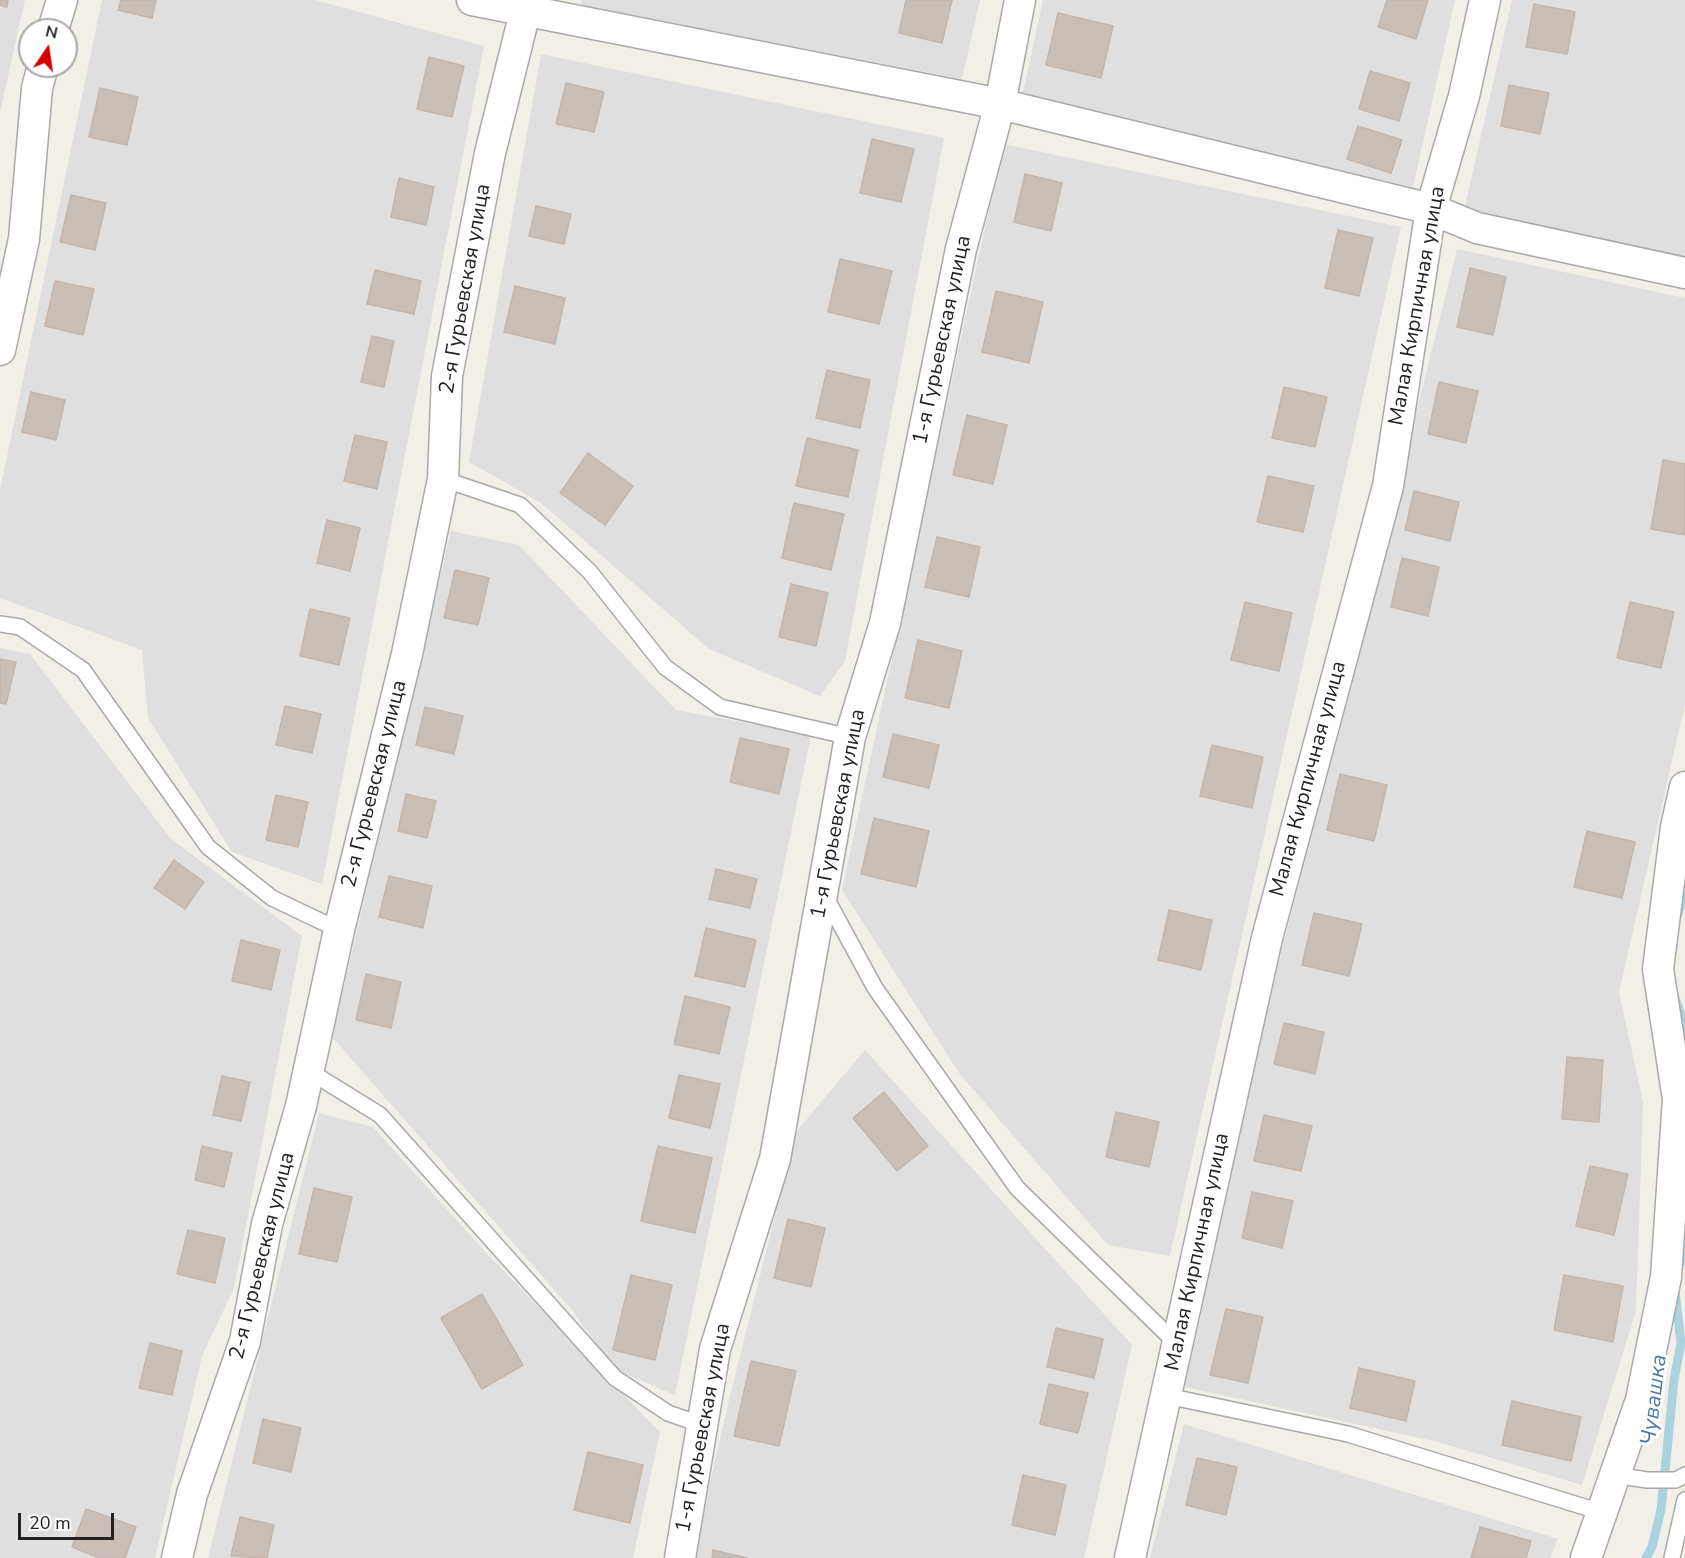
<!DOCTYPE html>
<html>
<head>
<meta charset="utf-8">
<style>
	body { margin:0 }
	#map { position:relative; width:1685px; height:1558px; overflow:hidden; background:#f2efe9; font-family:"Nunito Sans",sans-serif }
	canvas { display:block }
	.north { position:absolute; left:18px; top:18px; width:60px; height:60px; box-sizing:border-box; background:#fff; border:2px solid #a7a7a7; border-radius:50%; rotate:13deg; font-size:16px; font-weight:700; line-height:24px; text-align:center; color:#222 }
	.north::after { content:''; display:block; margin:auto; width:21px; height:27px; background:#d40000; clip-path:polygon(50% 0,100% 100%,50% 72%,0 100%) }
	.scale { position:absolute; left:18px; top:1513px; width:96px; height:27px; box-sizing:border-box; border:3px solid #222; border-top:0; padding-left:8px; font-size:18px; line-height:21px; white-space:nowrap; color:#222; -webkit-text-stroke:4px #fff; paint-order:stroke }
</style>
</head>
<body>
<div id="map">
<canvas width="1685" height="1558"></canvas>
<div class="north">N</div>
<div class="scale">20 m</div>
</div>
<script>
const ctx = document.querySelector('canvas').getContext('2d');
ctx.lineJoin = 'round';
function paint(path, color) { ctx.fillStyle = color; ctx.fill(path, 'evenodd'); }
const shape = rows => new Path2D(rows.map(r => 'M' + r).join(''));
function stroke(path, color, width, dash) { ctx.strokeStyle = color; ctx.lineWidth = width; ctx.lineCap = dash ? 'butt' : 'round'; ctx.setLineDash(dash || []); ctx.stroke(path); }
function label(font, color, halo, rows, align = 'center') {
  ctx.font = font + ' "Nunito Sans",sans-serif'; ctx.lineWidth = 6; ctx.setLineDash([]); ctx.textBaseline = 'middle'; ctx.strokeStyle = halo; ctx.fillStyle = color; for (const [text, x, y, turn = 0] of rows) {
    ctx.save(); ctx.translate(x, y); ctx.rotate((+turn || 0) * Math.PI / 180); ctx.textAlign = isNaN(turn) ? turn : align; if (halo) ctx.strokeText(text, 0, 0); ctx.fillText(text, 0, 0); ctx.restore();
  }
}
paint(shape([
	[0,0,25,0,0,113],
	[102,0,315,0,484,46,322,884,232,852,148,718,142,650,0,598,0,490],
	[582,0,980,0,962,79,581,5],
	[1043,0,1455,0,1413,187,1022,97],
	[1512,0,1685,0,1685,261,1464,210],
	[541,54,944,138,845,661,820,696,709,649,541,503,469,462],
	[1003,144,1401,227,1170,1256,1108,1245,959,1073,842,890],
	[1457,249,1685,298,1685,704,1619,992,1643,1102,1636,1311,1582,1485,1438,1442,1185,1387,1271,994],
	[451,531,519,545,676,710,811,735,675,1395,614,1369,572,1310,332,1037],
	[0,648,30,654,171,839,302,936,234,1288,202,1356,155,1558,0,1558],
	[865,1050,1132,1345,1084,1558,693,1558,727,1408,796,1132],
	[319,1113,373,1127,490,1257,660,1432,633,1558,208,1558],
	[1184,1424,1558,1539,1550,1558,1150,1558]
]), '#e0dfdf');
stroke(shape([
	[1678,914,1685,891],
	[1675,998,1682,1018,1684,1046],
	[1679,1267,1685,1247],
	[1646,1558,1652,1547,1661,1510,1674,1380,1681,1343,1675,1292]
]), '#aad3df', 9);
const building = shape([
	[0,0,8,0,7,7,0,5,0,0],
	[121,0,156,0,152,18,118,10,121,0],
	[906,0,952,0,942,43,899,33,906,0],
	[1387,0,1428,0,1416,39,1378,27,1387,0],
	[1534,4,1575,12,1567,54,1526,47,1534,4],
	[1058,13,1113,26,1101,78,1046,65,1058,13],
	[429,57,464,66,452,117,417,109,429,57],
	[1370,71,1410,83,1399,121,1359,109,1370,71],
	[566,83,604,92,594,132,556,124,566,83],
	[1509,85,1549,93,1540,134,1501,126,1509,85],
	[100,88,138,97,127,145,89,137,100,88],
	[1358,126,1402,140,1391,173,1347,159,1358,126],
	[872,139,914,149,901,202,860,193,872,139],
	[1025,174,1062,183,1051,231,1014,222,1025,174],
	[399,178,434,187,426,225,391,217,399,178],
	[71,195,106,203,95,250,60,242,71,195],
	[536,206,571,214,564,244,529,236,536,206],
	[1338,230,1373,238,1359,296,1325,288,1338,230],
	[840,259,892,271,879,324,828,312,840,259],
	[1470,268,1506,277,1493,335,1457,327,1470,268],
	[375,270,421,281,414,314,367,304,375,270],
	[55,281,94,289,83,335,45,326,55,281],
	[515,286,565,298,555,344,504,332,515,286],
	[996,291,1043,302,1029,363,982,352,996,291],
	[372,336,394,341,384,387,361,382,372,336],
	[827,370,870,380,860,428,816,418,827,370],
	[1439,382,1478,391,1466,443,1428,434,1439,382],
	[1284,387,1327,397,1315,447,1272,438,1284,387],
	[31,392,65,400,56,440,22,432,31,392],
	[967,415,1007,425,993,484,953,475,967,415],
	[355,435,387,442,377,489,344,481,355,435],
	[807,438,858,450,848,497,796,486,807,438],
	[588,453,633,486,605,525,560,493,588,453],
	[1663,460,1685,464,1685,535,1651,529,1663,460],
	[1268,476,1314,486,1303,532,1257,522,1268,476],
	[1414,491,1459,502,1450,541,1405,530,1414,491],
	[794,503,844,514,831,570,782,558,794,503],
	[327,520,360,528,350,571,317,563,327,520],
	[937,537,980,547,969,597,925,587,937,537],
	[1402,558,1439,567,1428,616,1391,607,1402,558],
	[455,570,489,578,478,625,444,618,455,570],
	[791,584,828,593,816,646,779,637,791,584],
	[1245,602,1292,613,1279,671,1231,660,1245,602],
	[1630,602,1674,612,1661,668,1617,658,1630,602],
	[310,609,350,618,339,665,300,656,310,609],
	[918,640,962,651,949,708,905,698,918,640],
	[0,659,16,662,6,704,0,703,0,659],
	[285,706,321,714,312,753,276,745,285,706],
	[425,707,463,716,454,754,416,745,425,707],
	[893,734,939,745,929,788,883,777,893,734],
	[740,738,789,749,779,794,730,782,740,738],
	[1212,745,1263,757,1252,808,1200,796,1212,745],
	[1340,774,1387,785,1374,841,1327,830,1340,774],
	[406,794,436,801,427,838,398,831,406,794],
	[276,795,308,802,298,847,266,840,276,795],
	[874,818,929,831,916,887,861,874,874,818],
	[1587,831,1635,842,1622,898,1574,887,1587,831],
	[174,860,204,882,185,909,154,888,174,860],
	[716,869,757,879,750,908,709,899,716,869],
	[389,876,432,886,423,928,379,917,389,876],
	[1169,910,1212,920,1201,970,1158,960,1169,910],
	[1314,913,1362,924,1349,976,1302,965,1314,913],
	[706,928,756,940,745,987,695,976,706,928],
	[241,940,280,950,271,990,232,981,241,940],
	[366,974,401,982,391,1028,356,1020,366,974],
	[685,996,730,1007,719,1054,674,1044,685,996],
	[1284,1023,1324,1032,1315,1074,1274,1064,1284,1023],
	[1567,1057,1603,1060,1599,1122,1562,1119,1567,1057],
	[679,1075,720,1084,710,1128,669,1118,679,1075],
	[222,1076,250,1082,241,1121,213,1115,222,1076],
	[884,1092,928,1146,897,1171,853,1118,884,1092],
	[1116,1112,1159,1122,1149,1167,1106,1157,1116,1112],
	[1264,1115,1312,1126,1301,1171,1254,1161,1264,1115],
	[202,1146,232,1153,224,1187,195,1180,202,1146],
	[658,1146,712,1158,695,1233,641,1221,658,1146],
	[1590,1166,1628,1174,1614,1235,1576,1226,1590,1166],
	[314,1188,352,1197,337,1262,299,1254,314,1188],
	[1252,1192,1293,1201,1282,1248,1242,1238,1252,1192],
	[788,1219,825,1228,811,1287,774,1278,788,1219],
	[188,1230,225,1238,215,1283,177,1274,188,1230],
	[631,1275,672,1285,655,1360,613,1350,631,1275],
	[1564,1275,1623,1286,1613,1342,1554,1330,1564,1275],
	[482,1294,523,1365,482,1389,441,1318,482,1294],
	[1226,1309,1263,1317,1248,1383,1210,1375,1226,1309],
	[1056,1328,1103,1339,1094,1378,1047,1367,1056,1328],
	[150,1343,182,1351,172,1395,139,1388,150,1343],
	[751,1361,796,1371,779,1446,734,1436,751,1361],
	[1359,1368,1415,1381,1406,1421,1350,1408,1359,1368],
	[1049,1384,1088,1393,1078,1433,1040,1424,1049,1384],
	[1512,1401,1581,1417,1571,1461,1502,1445,1512,1401],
	[263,1419,301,1428,291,1472,253,1463,263,1419],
	[588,1452,643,1465,630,1523,574,1510,588,1452],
	[1197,1458,1237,1467,1226,1515,1186,1505,1197,1458],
	[1023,1475,1066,1485,1055,1535,1012,1525,1023,1475],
	[86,1509,136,1527,125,1558,99,1558,72,1547,86,1509],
	[240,1517,274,1525,267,1558,231,1556,240,1517],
	[1480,1527,1531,1541,1526,1558,1471,1558,1480,1527],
	[713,1550,747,1558,712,1558,713,1550]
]);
paint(building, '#c7bfb8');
stroke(building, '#c4b6ab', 1.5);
const service = shape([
	[443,479,520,505,590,572,665,667,720,707,850,737],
	[0,624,20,627,83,670,208,847,272,898,339,930],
	[824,894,875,988,1017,1188,1178,1345],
	[309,1071,380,1115,615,1378,668,1413,702,1425],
	[1167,1396,1348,1434,1604,1513],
	[1615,1475,1647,1480,1676,1480,1685,1475],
	[1672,1558,1685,1500]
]);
const minor = shape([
	[472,0,1000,104,1431,209,1477,228,1685,273],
	[53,30,62,0],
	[0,350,24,239,37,88,43,66],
	[177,1558,192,1494,245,1341,267,1224,301,1106,339,930,407,654,443,479,447,376,490,153,528,0],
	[680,1558,715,1349,775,1159,850,737,885,623,961,249,1000,104,1020,0],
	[1130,1558,1267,938,1388,486,1431,209,1464,96,1485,0],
	[1586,1558,1641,1400,1666,1277,1678,1099,1658,969,1676,827,1685,787]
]);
stroke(service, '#a9a9a9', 18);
stroke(minor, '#a9a9a9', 33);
stroke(service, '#fff', 15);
stroke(minor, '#fff', 30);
label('21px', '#222', '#fff', [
	["2-я Гурьевская улица",466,289,-80],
	["Малая Кирпичная улица",1418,306,-80],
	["1-я Гурьевская улица",943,340,-78],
	["Малая Кирпичная улица",1309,779,-75],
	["2-я Гурьевская улица",375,784,-76],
	["1-я Гурьевская улица",839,814,-79],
	["Малая Кирпичная улица",1198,1252,-78],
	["2-я Гурьевская улица",263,1256,-76],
	["1-я Гурьевская улица",704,1428,-79]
]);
label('italic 22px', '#4a7aab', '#fff', [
	["Чувашка",1655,1400,-83]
]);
</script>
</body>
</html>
